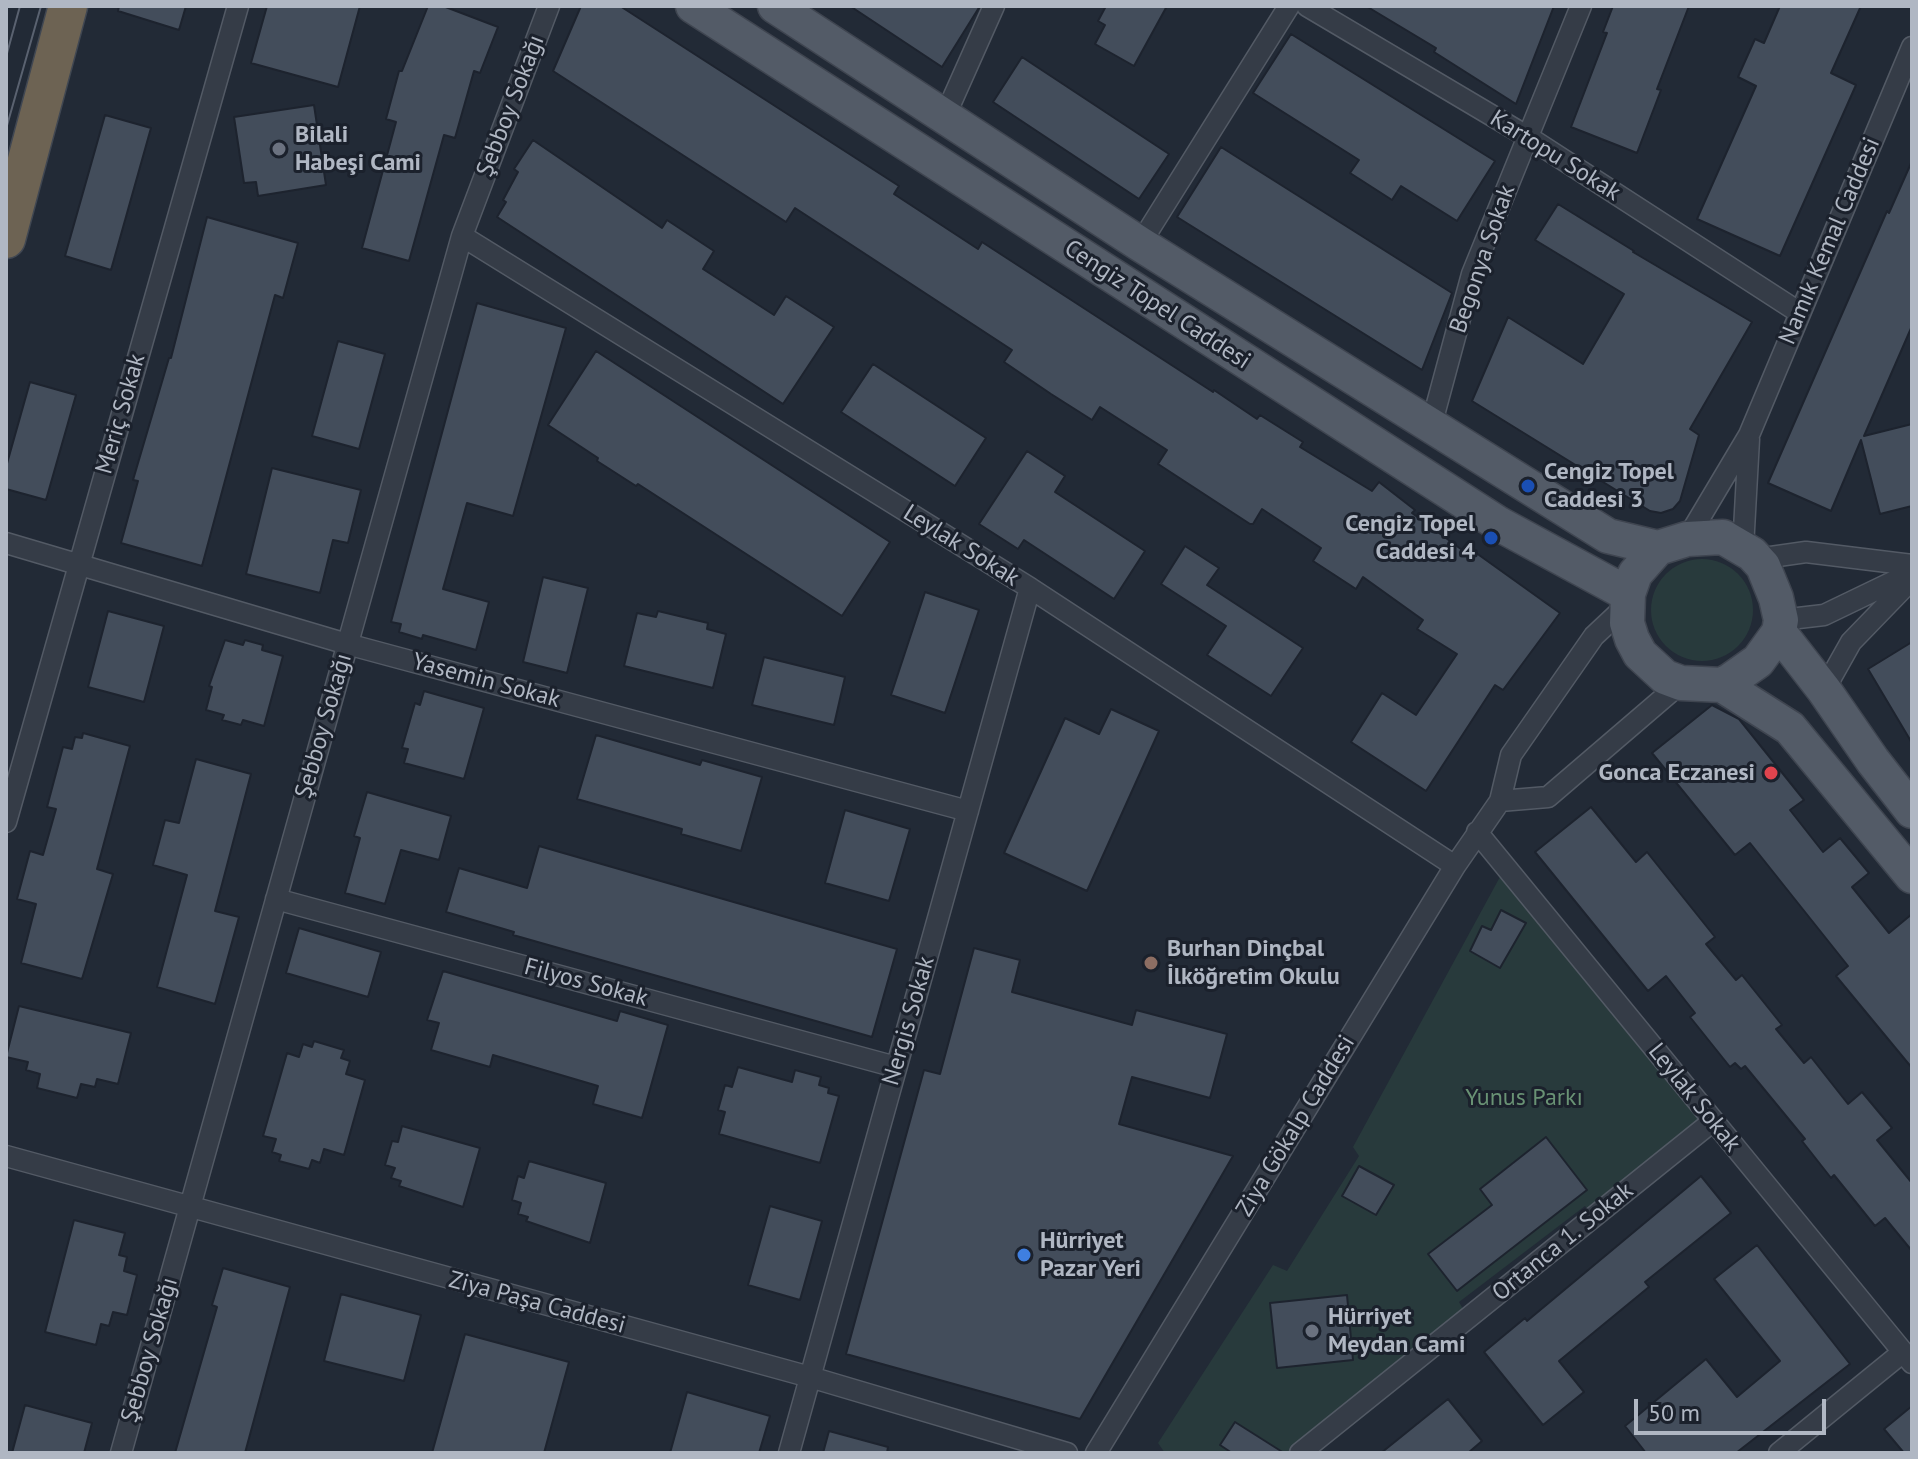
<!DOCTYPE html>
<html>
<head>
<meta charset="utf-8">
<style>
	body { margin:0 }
	#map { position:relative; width:1918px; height:1459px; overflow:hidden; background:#222a36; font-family:"PT Sans",sans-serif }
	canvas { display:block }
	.frame { position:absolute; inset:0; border:8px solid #b0b7c3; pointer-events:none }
	.scale { position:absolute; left:1634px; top:1399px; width:192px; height:36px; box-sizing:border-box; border:4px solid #b0b7c3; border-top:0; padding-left:10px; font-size:24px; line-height:28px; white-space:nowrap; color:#b0b7c3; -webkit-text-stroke:6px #1b212c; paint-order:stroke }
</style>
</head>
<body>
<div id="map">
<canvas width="1918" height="1459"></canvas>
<div class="frame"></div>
<div class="scale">50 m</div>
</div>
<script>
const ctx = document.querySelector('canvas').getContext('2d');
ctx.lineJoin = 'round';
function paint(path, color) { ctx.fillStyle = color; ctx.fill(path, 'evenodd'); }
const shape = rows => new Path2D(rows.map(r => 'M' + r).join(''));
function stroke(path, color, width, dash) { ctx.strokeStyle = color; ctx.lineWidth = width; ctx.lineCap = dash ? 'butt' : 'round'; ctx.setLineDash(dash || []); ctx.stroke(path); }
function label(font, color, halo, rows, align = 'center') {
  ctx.font = font + ' "PT Sans",sans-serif'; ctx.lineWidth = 6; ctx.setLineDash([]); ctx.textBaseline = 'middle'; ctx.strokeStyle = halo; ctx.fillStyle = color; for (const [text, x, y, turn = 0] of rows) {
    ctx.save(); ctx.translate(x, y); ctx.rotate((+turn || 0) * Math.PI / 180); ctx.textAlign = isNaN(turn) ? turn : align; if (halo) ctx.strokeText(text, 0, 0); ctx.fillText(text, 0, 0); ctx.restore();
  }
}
paint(shape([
	'1651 610a51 51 0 1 1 102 0a51 51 0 1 1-102 0Z',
	[1501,875,1706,1120,1593,1215,1585,1206,1459,1302,1467,1316,1293,1453,1165,1453,1158,1443,1273,1265,1287,1271,1359,1156,1353,1147]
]), '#283a3c');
const building = shape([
	[119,6,186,6,179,30,118,11,119,6],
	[267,6,360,6,338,87,251,63,267,6],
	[428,6,443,6,498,27,480,73,474,71,455,138,444,135,409,261,362,248,396,122,386,119,399,71,402,71,428,6],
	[581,6,620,6,899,186,894,194,978,249,982,242,1213,392,1214,390,1257,419,1260,415,1303,442,1300,447,1372,491,1379,482,1415,510,1412,513,1469,555,1472,550,1560,613,1503,690,1495,685,1426,791,1351,742,1382,693,1416,715,1457,654,1417,629,1423,620,1363,577,1356,589,1313,561,1321,548,1262,509,1253,524,1250,524,1158,464,1167,450,1100,407,1092,420,1051,394,1004,362,1012,350,795,208,786,222,553,71,581,6],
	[850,6,980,6,942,67,850,6],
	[1106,6,1167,6,1134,66,1095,44,1105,25,1098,21,1106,6],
	[1366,6,1554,6,1516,104,1434,52,1436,48,1366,6],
	[1613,6,1689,6,1657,89,1661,90,1637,153,1571,127,1607,33,1603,32,1613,6],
	[1780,6,1861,6,1831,73,1856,85,1780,256,1697,219,1756,86,1738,77,1755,39,1764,43,1780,6],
	[1291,34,1495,161,1457,221,1401,186,1392,200,1350,173,1359,160,1253,93,1291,34],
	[1022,57,1169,154,1139,199,993,102,1022,57],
	[314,105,326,185,258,196,256,182,244,183,234,117,314,105],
	[105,115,151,128,111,270,65,256,105,115],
	[533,140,662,228,667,220,714,251,703,269,774,315,786,296,834,327,783,404,497,217,506,202,503,200,518,172,514,169,533,140],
	[1221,147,1452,293,1422,370,1177,217,1221,147],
	[1912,161,1912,326,1864,436,1912,424,1912,506,1880,514,1861,440,1831,511,1768,483,1887,211,1889,213,1912,161],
	[1558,204,1634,251,1633,252,1752,322,1690,429,1699,435,1680,501,1673,509,1661,513,1650,511,1472,401,1508,317,1583,364,1624,294,1535,240,1558,204],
	[207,217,298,243,283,298,275,295,202,566,121,543,138,481,133,480,169,358,171,358,207,217],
	[477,303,566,328,513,516,467,503,443,589,489,602,476,650,423,635,422,639,399,632,401,624,391,622,477,303],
	[338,341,385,354,359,449,312,436,338,341],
	[596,351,890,542,842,616,638,484,636,486,597,461,598,458,548,425,596,351],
	[873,364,986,438,955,486,841,412,873,364],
	[30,382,76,395,46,500,6,489,6,467,30,382],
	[1027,451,1065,476,1055,492,1145,551,1114,599,1024,540,1018,549,979,524,1027,451],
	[272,468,361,490,348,543,333,540,320,593,246,574,272,468],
	[1185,546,1219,568,1207,585,1303,648,1271,696,1207,655,1226,626,1161,584,1185,546],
	[543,577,588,588,567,673,523,662,543,577],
	[925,592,979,610,945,713,891,695,925,592],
	[108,611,164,626,144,702,88,687,108,611],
	[658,611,708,623,707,629,726,634,713,688,624,666,637,613,656,617,658,611],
	[225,640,243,645,245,640,263,645,262,650,283,656,264,726,243,720,241,725,222,720,224,715,206,710,212,687,209,686,225,640],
	[1912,642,1912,743,1868,669,1912,642],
	[764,657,845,677,834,725,752,705,764,657],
	[424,691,484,708,464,779,404,763,408,749,402,748,415,703,420,705,424,691],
	[1712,705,1739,719,1804,800,1790,810,1823,852,1840,838,1869,873,1852,887,1889,933,1912,914,1912,1068,1836,976,1848,966,1750,843,1735,855,1652,753,1712,705],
	[1111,709,1159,731,1087,891,1004,853,1065,718,1099,734,1111,709],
	[83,733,130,746,97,869,113,874,82,979,21,963,36,904,17,899,30,851,43,855,56,809,47,807,63,747,72,749,75,737,82,738,83,733],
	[596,735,700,765,702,760,762,777,741,851,681,834,682,829,577,799,596,735],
	[196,759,251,774,215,911,239,917,215,1004,157,987,187,875,153,865,165,820,179,823,196,759],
	[367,792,451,816,439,860,401,850,385,904,345,893,360,838,354,836,367,792],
	[1591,807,1636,862,1647,852,1715,937,1706,944,1736,980,1742,975,1782,1025,1776,1029,1804,1063,1811,1057,1848,1104,1862,1092,1892,1128,1877,1140,1912,1183,1912,1251,1885,1218,1875,1226,1834,1175,1831,1178,1802,1141,1805,1139,1745,1066,1741,1069,1735,1063,1730,1067,1690,1017,1695,1013,1666,976,1648,991,1535,852,1591,807],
	[845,810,910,829,889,901,825,883,845,810],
	[539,846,897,949,872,1037,513,935,514,932,446,912,459,868,527,888,539,846],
	[1501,910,1526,923,1500,968,1470,951,1482,926,1491,930,1501,910],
	[299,928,381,952,368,997,286,973,299,928],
	[974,948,1020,960,1012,992,1132,1025,1136,1010,1227,1034,1210,1098,1132,1077,1119,1124,1233,1156,1080,1419,846,1354,924,1070,940,1074,974,948],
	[443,971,617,1021,620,1011,668,1025,642,1118,593,1104,598,1086,493,1055,490,1067,431,1050,439,1023,427,1020,443,971],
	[19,1006,131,1033,118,1084,97,1079,95,1087,81,1084,77,1098,37,1088,40,1074,26,1070,28,1062,6,1057,19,1006],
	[314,1041,344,1050,341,1058,350,1061,346,1074,365,1080,344,1155,324,1149,320,1163,312,1160,309,1169,279,1161,281,1155,272,1152,276,1139,263,1136,287,1053,299,1057,303,1044,312,1047,314,1041],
	[738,1067,792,1082,795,1070,821,1077,819,1085,829,1088,828,1093,839,1096,820,1163,719,1134,725,1112,718,1110,725,1085,732,1087,738,1067],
	[402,1126,480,1148,463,1207,399,1186,401,1181,391,1178,395,1168,385,1165,392,1141,398,1142,402,1126],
	[1546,1137,1587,1190,1457,1291,1428,1254,1492,1205,1480,1189,1546,1137],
	[529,1161,606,1183,590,1243,526,1221,528,1217,518,1214,521,1203,512,1200,518,1176,524,1178,529,1161],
	[1359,1166,1394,1185,1376,1215,1342,1196,1359,1166],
	[1701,1176,1731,1213,1645,1282,1649,1287,1559,1361,1584,1392,1543,1425,1484,1352,1525,1318,1527,1321,1701,1176],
	[770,1206,822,1221,800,1300,748,1285,770,1206],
	[74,1220,125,1233,119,1255,127,1257,124,1271,137,1275,127,1315,113,1312,109,1326,101,1324,96,1345,45,1332,74,1220],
	[1757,1245,1850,1364,1736,1453,1646,1453,1625,1426,1706,1359,1737,1397,1780,1361,1714,1279,1757,1245],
	[223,1268,290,1287,245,1453,175,1453,217,1307,212,1305,223,1268],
	[341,1294,421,1315,404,1381,324,1361,341,1294],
	[1347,1295,1353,1360,1277,1368,1270,1303,1347,1295],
	[465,1334,569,1362,544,1453,432,1453,465,1334],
	[687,1392,770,1416,759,1453,670,1453,687,1392],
	[1448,1399,1482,1441,1468,1453,1381,1453,1448,1399],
	[25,1405,92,1423,84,1453,12,1453,25,1405],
	[1912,1406,1912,1453,1904,1453,1884,1429,1912,1406],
	[1235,1422,1284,1453,1232,1453,1220,1445,1235,1422],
	[829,1431,888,1447,887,1453,823,1453,829,1431]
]);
paint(building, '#434d5b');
stroke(building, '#1d232e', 2);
const street = shape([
	[1307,6,1528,137,1800,313],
	[945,116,994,6],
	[462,236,1030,588,1455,866],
	[1140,244,1289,6],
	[1431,426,1472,274,1581,6],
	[1687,539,1749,435,1912,47],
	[6,543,347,644,968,811],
	[1743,548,1749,439],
	[1757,559,1806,552,1912,565],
	[1781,620,1824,615,1907,575],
	[1824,690,1851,642,1912,579],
	[1500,801,1548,797,1681,683],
	[6,822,238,6],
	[1477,832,1912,1363],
	[276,899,896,1067],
	[6,1156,810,1377,1067,1453],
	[121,1453,462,236,549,6],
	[789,1453,1030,588],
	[1096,1453,1455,866,1500,801,1511,755,1594,636,1626,606],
	[1300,1453,1713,1121],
	[1779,1453,1903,1352]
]);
const primary = shape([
	[693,6,1499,524,1628,594],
	[775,6,1140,244,1608,536,1658,548],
	[1723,537,1752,554,1763,566,1776,598,1781,620,1779,632,1758,661,1731,680,1722,685,1681,683,1665,677,1640,654,1632,639,1627,623,1628,594,1635,574,1658,548,1687,539,1723,537],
	[1779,632,1824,690,1873,761,1912,811],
	[1722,685,1790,728,1912,876]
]);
const highway = shape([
	[6,239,68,6]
]);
stroke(street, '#535a65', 23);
stroke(primary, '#3f4550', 37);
stroke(highway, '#404752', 41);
stroke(street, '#353c47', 20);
stroke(primary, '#535b67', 34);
stroke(highway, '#6d6353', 38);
stroke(shape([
	[6,57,20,6],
	[6,129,41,6]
]), '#5a6270', 2);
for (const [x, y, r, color] of [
	[279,149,8,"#6b7280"],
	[1528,486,8,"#1a4fb4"],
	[1491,538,8,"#1a4fb4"],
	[1771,773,8,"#e0444e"],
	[1151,963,8,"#8d6e63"],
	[1024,1255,8,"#3f7fe0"],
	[1312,1331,8,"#6b7280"]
]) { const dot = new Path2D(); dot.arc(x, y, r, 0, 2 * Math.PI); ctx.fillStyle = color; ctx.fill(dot); stroke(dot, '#1b212c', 3); }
label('24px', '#b0b7c3', '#1b212c', [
	["Şebboy Sokağı",511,106,-69],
	["Kartopu Sokak",1555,156,32],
	["Namık Kemal Caddesi",1830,241,-67],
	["Begonya Sokak",1483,259,-71],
	["Cengiz Topel Caddesi",1157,305,33],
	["Meriç Sokak",121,414,-74],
	["Leylak Sokak",961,546,32],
	["Yasemin Sokak",486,681,15],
	["Şebboy Sokağı",324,726,-74],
	["Filyos Sokak",586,983,15],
	["Nergis Sokak",909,1021,-74],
	["Leylak Sokak",1694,1098,51],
	["Ziya Gökalp Caddesi",1296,1126,-59],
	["Ortanca 1. Sokak",1563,1242,-39],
	["Ziya Paşa Caddesi",537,1303,15],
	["Şebboy Sokağı",150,1350,-74]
]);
label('bold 24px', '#b0b7c3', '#1b212c', [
	["Bilali",295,135],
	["Habeşi Cami",295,163],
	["Cengiz Topel",1544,472],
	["Caddesi 3",1544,500],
	["Cengiz Topel",1475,524,"right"],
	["Caddesi 4",1475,552,"right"],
	["Gonca Eczanesi",1755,773,"right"],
	["Burhan Dinçbal",1167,949],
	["İlköğretim Okulu",1167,977],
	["Hürriyet",1040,1241],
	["Pazar Yeri",1040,1269],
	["Hürriyet",1328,1317],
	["Meydan Cami",1328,1345]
], 'left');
label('24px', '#699274', '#1b212c', [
	["Yunus Parkı",1524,1098]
]);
</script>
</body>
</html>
